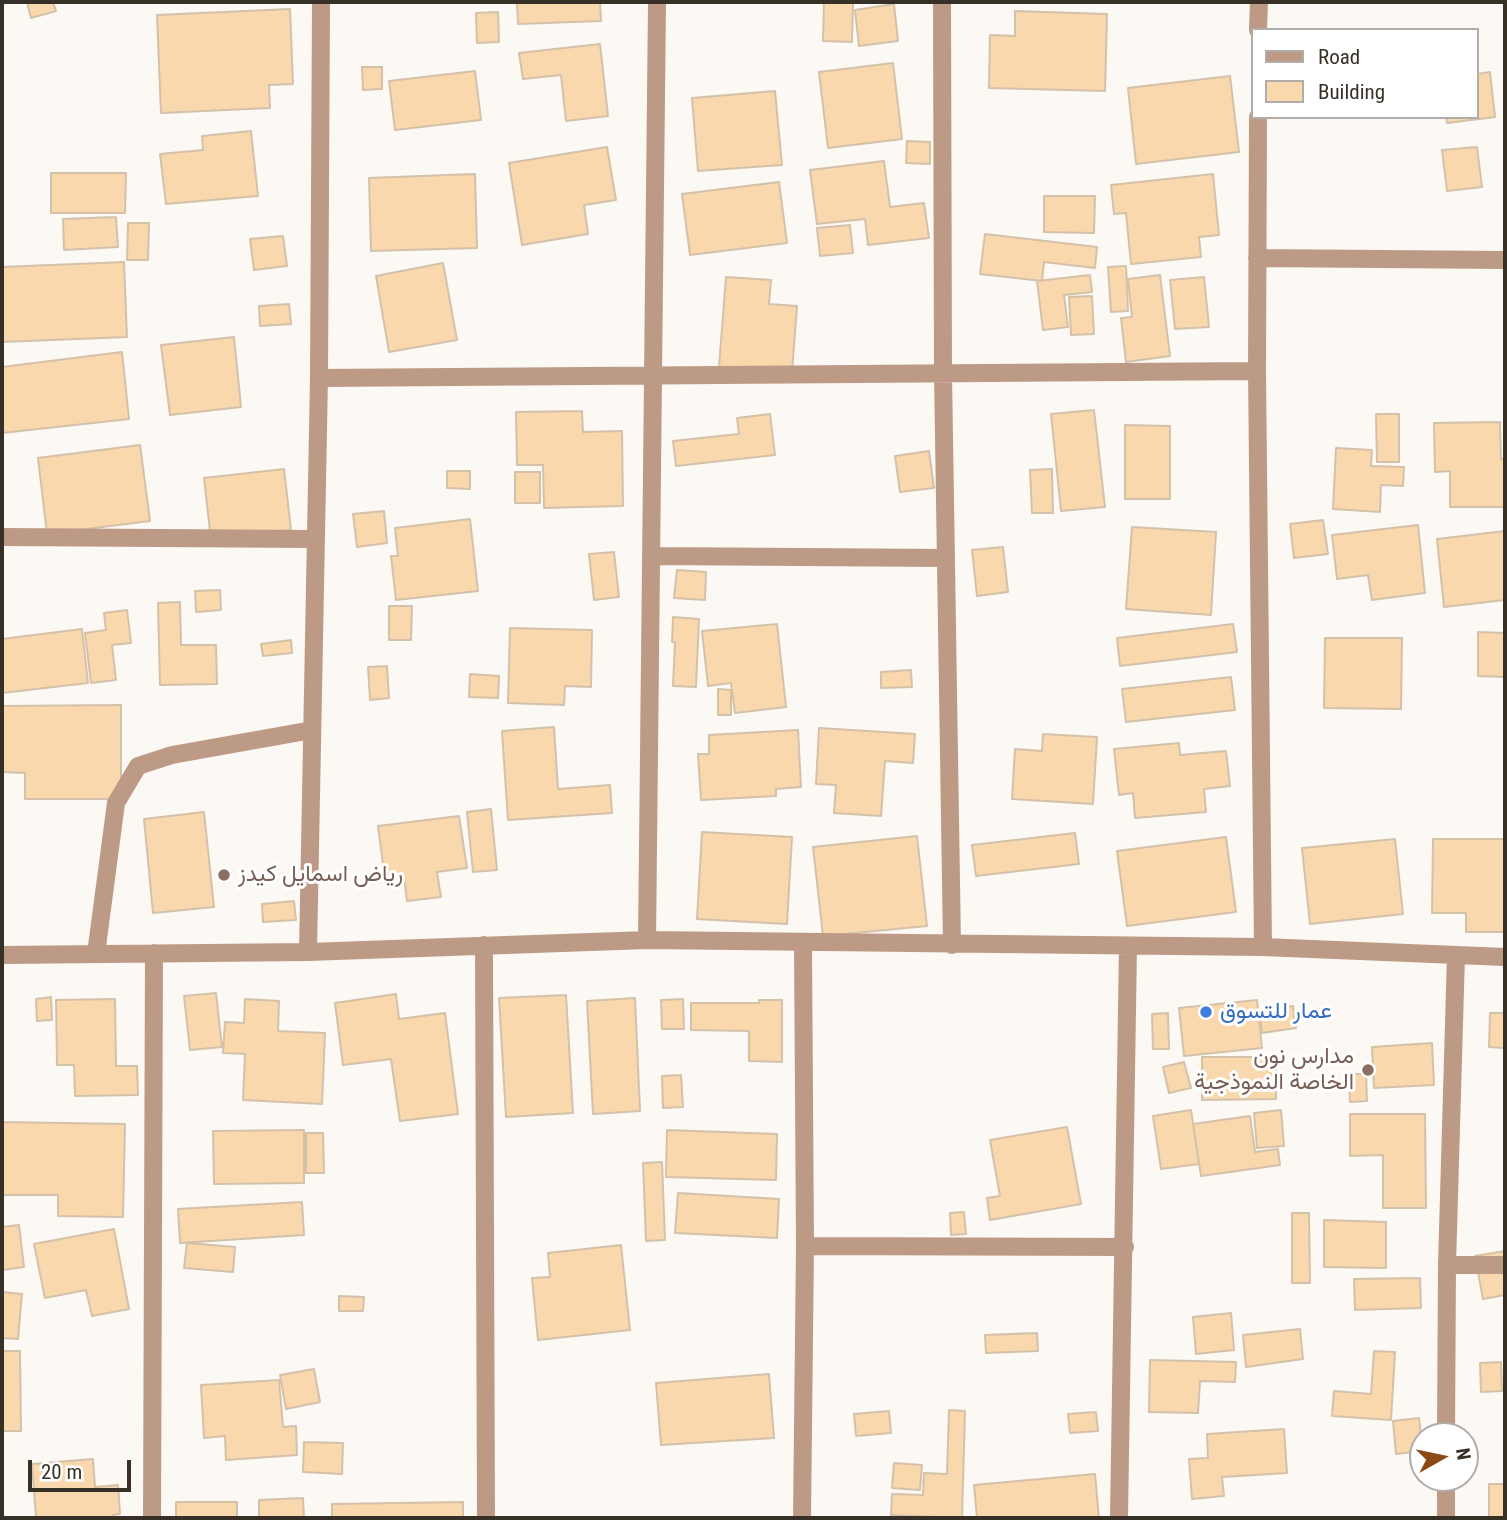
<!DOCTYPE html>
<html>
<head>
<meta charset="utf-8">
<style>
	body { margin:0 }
	#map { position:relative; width:1507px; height:1520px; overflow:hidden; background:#fcf8f3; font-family:"Roboto Condensed",sans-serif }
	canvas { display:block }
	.frame { position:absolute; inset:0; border:4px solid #373027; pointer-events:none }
	.legend { position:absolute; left:1251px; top:28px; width:228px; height:91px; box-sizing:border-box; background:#fff; border:2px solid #afaca9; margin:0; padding:9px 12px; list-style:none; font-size:21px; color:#373027 }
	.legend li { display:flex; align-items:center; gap:14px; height:35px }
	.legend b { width:35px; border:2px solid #afaca9 }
	.north { position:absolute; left:1409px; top:1422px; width:70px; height:70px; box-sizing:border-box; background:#fff; border:2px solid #afaca9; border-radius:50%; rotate:81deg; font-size:19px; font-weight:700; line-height:28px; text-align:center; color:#373027 }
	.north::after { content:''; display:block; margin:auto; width:24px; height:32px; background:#8b4a15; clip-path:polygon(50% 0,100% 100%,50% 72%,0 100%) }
	.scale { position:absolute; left:28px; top:1460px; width:103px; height:32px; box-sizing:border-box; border:4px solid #373027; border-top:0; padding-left:9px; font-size:21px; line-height:24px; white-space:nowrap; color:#373027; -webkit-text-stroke:5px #fff; paint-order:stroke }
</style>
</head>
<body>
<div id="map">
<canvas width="1507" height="1520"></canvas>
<div class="frame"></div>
<ul class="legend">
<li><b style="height:9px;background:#bd9a86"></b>Road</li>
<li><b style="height:19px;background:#fad8ad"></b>Building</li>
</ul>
<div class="north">N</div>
<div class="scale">20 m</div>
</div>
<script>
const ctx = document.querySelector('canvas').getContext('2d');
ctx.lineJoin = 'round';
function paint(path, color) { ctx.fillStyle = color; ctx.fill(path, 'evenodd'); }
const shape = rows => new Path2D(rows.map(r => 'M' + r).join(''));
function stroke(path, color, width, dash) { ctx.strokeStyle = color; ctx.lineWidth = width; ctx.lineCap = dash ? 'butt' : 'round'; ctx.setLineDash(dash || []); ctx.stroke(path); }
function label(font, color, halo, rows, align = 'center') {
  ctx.font = font + ' "Roboto Condensed",Vazirmatn,sans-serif'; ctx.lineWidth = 6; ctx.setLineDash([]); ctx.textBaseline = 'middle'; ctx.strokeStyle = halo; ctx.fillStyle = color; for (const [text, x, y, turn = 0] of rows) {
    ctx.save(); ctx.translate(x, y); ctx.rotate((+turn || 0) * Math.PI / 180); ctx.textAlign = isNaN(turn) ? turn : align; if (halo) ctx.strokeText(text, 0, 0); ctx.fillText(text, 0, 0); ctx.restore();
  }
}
const building = shape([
	[27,2,53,2,56,11,31,18,27,2],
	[517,2,600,2,601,21,518,24,517,2],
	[824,2,853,2,852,42,823,41,824,2],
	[894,4,898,41,859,46,855,10,894,4],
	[290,9,293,84,269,85,270,108,161,113,157,15,290,9],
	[1015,11,1107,14,1105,91,989,88,990,35,1015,36,1015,11],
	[498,12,499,42,477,43,476,13,498,12],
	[600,44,608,116,566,121,561,75,523,79,519,53,600,44],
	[893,63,902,139,828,148,819,72,893,63],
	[362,67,382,67,382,89,363,90,362,67],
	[475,71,481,120,395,130,389,81,475,71],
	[1490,72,1495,117,1447,123,1446,117,1477,117,1477,74,1490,72],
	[1230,76,1239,152,1136,164,1128,88,1230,76],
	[775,91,782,165,698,171,692,98,775,91],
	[251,131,258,196,166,204,160,154,203,150,202,136,251,131],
	[907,141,930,142,930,164,906,163,907,141],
	[607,147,616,200,584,205,588,234,522,245,509,163,607,147],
	[1477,147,1482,187,1447,191,1442,150,1477,147],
	[884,161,890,207,924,203,929,238,868,245,865,219,817,224,810,170,884,161],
	[51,173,126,173,125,213,51,213,51,173],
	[475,174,477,248,371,251,369,178,475,174],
	[1213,174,1219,235,1199,237,1201,257,1131,264,1126,213,1114,214,1111,185,1213,174],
	[779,182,787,243,690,255,682,194,779,182],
	[1044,196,1095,196,1094,233,1044,232,1044,196],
	[116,217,118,247,64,250,63,219,116,217],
	[128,223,149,223,148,260,127,260,128,223],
	[850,225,853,253,820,256,817,228,850,225],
	[985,234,1097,247,1095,268,1044,262,1042,281,980,274,985,234],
	[283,236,287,266,254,270,250,239,283,236],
	[124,262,127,337,2,342,2,267,124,262],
	[443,263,457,340,389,352,376,276,443,263],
	[1126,266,1128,311,1111,312,1108,267,1126,266],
	[1090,275,1092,292,1064,295,1068,327,1043,330,1037,281,1090,275],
	[1160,275,1170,356,1126,362,1121,318,1132,317,1128,279,1160,275],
	[726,277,771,280,769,304,797,306,792,372,719,367,726,277],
	[1204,277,1209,327,1175,329,1170,280,1204,277],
	[1092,296,1094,334,1071,335,1069,297,1092,296],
	[289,304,291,324,260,326,259,306,289,304],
	[234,337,241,407,170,415,161,345,234,337],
	[122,352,129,419,2,433,2,367,122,352],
	[1094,410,1105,507,1061,511,1051,414,1094,410],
	[582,411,583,432,622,431,623,506,544,508,543,465,517,465,516,412,582,411],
	[770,414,775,455,676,466,673,441,739,434,737,418,770,414],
	[1376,414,1399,414,1399,462,1377,462,1376,414],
	[1500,422,1501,459,1505,459,1505,507,1450,507,1450,471,1435,472,1434,423,1500,422],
	[1125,425,1170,426,1170,499,1125,499,1125,425],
	[140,445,150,521,47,534,38,458,140,445],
	[1336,448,1372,450,1371,466,1404,467,1403,486,1381,485,1380,512,1333,509,1336,448],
	[929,451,934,488,900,492,895,456,929,451],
	[284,469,291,530,211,540,204,478,284,469],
	[1052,469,1053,513,1032,513,1030,470,1052,469],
	[447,471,470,471,470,489,447,488,447,471],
	[515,472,540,472,540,503,515,503,515,472],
	[384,511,387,543,357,547,353,514,384,511],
	[470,519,478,591,396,600,391,556,398,556,395,528,470,519],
	[1323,520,1328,554,1294,558,1290,524,1323,520],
	[1418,525,1425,593,1372,600,1368,575,1337,579,1332,535,1418,525],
	[1132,527,1216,532,1211,615,1126,609,1132,527],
	[1505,531,1505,600,1444,607,1437,539,1505,531],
	[1003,547,1008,592,977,596,972,550,1003,547],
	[614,552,619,597,594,600,589,554,614,552],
	[677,570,706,572,705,600,674,598,677,570],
	[220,590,221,610,196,612,195,591,220,590],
	[180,602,181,645,216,645,217,684,160,685,158,603,180,602],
	[389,606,412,606,411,640,389,640,389,606],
	[127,610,131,643,112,645,116,680,91,683,85,633,106,630,104,613,127,610],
	[673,617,699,619,696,687,673,686,675,642,672,642,673,617],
	[777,624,786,707,735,713,731,683,708,686,702,631,777,624],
	[1233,624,1237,652,1120,666,1117,638,1233,624],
	[510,628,592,630,591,687,565,686,564,705,508,703,510,628],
	[82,629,88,683,2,693,2,639,82,629],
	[1478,632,1505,633,1505,677,1478,676,1478,632],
	[1325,638,1402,638,1401,709,1324,708,1325,638],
	[291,640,292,653,263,656,261,644,291,640],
	[387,666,389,698,370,700,368,667,387,666],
	[911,670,912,687,881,688,881,672,911,670],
	[470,674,499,676,498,698,469,697,470,674],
	[1231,677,1235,710,1126,722,1122,689,1231,677],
	[718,689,731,690,731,715,718,715,718,689],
	[121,705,121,799,25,799,25,773,2,772,2,706,121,705],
	[554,727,558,789,610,785,612,813,508,820,502,731,554,727],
	[819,728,915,734,913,763,885,761,881,816,834,813,836,785,816,784,819,728],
	[798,730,801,787,776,789,776,796,701,800,698,754,709,754,709,735,798,730],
	[1043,734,1097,737,1093,804,1012,799,1015,749,1042,751,1043,734],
	[1179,743,1180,755,1226,751,1230,786,1204,789,1206,812,1135,818,1133,793,1119,795,1114,749,1179,743],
	[491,809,497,870,473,872,467,812,491,809],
	[204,812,214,907,153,913,144,819,204,812],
	[459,816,467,868,437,872,441,897,407,901,404,877,385,879,378,826,459,816],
	[702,832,792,837,787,924,697,919,702,832],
	[1075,833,1079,864,976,876,972,845,1075,833],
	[917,836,927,926,823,936,813,847,917,836],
	[1226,837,1236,912,1127,926,1117,851,1226,837],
	[1395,839,1403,914,1310,924,1302,848,1395,839],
	[1433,839,1505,839,1505,932,1466,932,1466,913,1432,913,1433,839],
	[294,901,296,920,263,922,262,904,294,901],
	[216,993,222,1047,190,1050,184,996,216,993],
	[396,994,399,1019,445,1013,458,1114,400,1121,391,1059,343,1065,335,1003,396,994],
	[566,995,573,1113,506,1117,499,998,566,995],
	[51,997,52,1020,37,1021,36,999,51,997],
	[635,998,640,1111,593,1114,587,1001,635,998],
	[115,999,116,1066,137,1066,138,1095,75,1096,74,1065,57,1065,56,1000,115,999],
	[245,999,279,1001,278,1031,325,1033,322,1104,243,1100,245,1054,223,1053,225,1022,244,1023,245,999],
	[683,999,684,1029,662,1029,661,1000,683,999],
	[759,1000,782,1000,782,1062,749,1061,749,1031,691,1030,691,1003,759,1003,759,1000],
	[1257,1000,1262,1048,1184,1056,1179,1008,1257,1000],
	[1293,1006,1296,1028,1262,1033,1259,1010,1293,1006],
	[1168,1013,1169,1049,1153,1049,1152,1014,1168,1013],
	[1490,1013,1505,1013,1505,1048,1489,1047,1490,1013],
	[1432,1043,1434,1085,1374,1088,1372,1047,1432,1043],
	[1202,1057,1276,1057,1276,1099,1202,1100,1202,1057],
	[1184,1062,1191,1088,1169,1093,1163,1067,1184,1062],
	[1349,1074,1366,1074,1367,1101,1350,1102,1349,1074],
	[681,1075,683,1107,663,1108,662,1076,681,1075],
	[1191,1110,1199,1164,1161,1169,1153,1116,1191,1110],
	[1281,1110,1284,1146,1257,1148,1254,1113,1281,1110],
	[1350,1114,1425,1114,1426,1208,1383,1208,1383,1155,1350,1156,1350,1114],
	[1250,1116,1255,1152,1278,1149,1280,1165,1201,1176,1193,1124,1250,1116],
	[2,1122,125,1124,123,1217,58,1216,58,1195,2,1195,2,1122],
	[1067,1127,1081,1204,990,1220,987,1198,1000,1196,990,1140,1067,1127],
	[304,1130,304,1183,214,1184,213,1131,304,1130],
	[667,1130,777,1134,776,1180,666,1177,667,1130],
	[306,1133,323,1133,324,1173,306,1173,306,1133],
	[662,1162,665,1240,646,1241,643,1163,662,1162],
	[678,1193,779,1199,777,1238,675,1233,678,1193],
	[302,1202,304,1235,180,1243,178,1209,302,1202],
	[964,1212,966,1234,951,1235,950,1213,964,1212],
	[1292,1213,1309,1213,1310,1283,1292,1283,1292,1213],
	[1324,1220,1386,1222,1386,1268,1324,1267,1324,1220],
	[19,1225,24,1267,2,1270,2,1227,19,1225],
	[114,1229,129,1309,92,1316,86,1290,45,1298,34,1244,114,1229],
	[187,1243,235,1247,233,1272,184,1268,187,1243],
	[621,1245,630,1330,538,1340,532,1278,550,1277,548,1253,621,1245],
	[1505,1251,1505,1295,1483,1299,1475,1256,1505,1251],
	[1420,1278,1421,1308,1355,1310,1354,1279,1420,1278],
	[2,1292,22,1294,18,1339,2,1338,2,1292],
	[339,1296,364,1297,363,1311,339,1311,339,1296],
	[1231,1313,1234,1350,1196,1354,1193,1317,1231,1313],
	[1300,1329,1303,1359,1246,1367,1243,1335,1300,1329],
	[1037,1333,1038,1351,986,1353,985,1335,1037,1333],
	[2,1351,20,1351,21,1431,2,1431,2,1351],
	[1374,1351,1395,1352,1391,1420,1332,1416,1334,1391,1371,1394,1374,1351],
	[1150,1360,1236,1362,1235,1382,1200,1381,1198,1413,1149,1412,1150,1360],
	[1501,1362,1502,1391,1481,1392,1480,1363,1501,1362],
	[314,1369,320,1402,286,1409,280,1375,314,1369],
	[769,1374,774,1438,661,1445,656,1383,769,1374],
	[279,1380,283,1427,296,1426,297,1455,226,1460,225,1436,204,1438,201,1385,279,1380],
	[949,1410,965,1411,962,1518,891,1515,892,1494,923,1495,924,1473,947,1474,949,1410],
	[889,1411,891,1433,856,1436,854,1414,889,1411],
	[1096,1412,1098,1431,1070,1433,1068,1414,1096,1412],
	[1419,1418,1423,1451,1396,1454,1393,1421,1419,1418],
	[1284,1429,1287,1473,1222,1477,1224,1496,1192,1499,1189,1459,1208,1458,1207,1434,1284,1429],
	[304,1442,343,1443,342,1474,303,1472,304,1442],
	[93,1459,95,1487,118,1485,120,1514,113,1515,113,1518,36,1518,32,1464,93,1459],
	[894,1463,922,1465,920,1490,892,1488,894,1463],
	[1095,1474,1099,1518,977,1518,974,1485,1095,1474],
	[1489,1484,1505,1484,1505,1518,1489,1518,1489,1484],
	[303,1498,304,1518,259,1518,259,1500,303,1498],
	[176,1502,237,1502,237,1518,176,1518,176,1502],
	[463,1502,463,1518,332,1518,332,1504,463,1502]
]);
paint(building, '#fad8ad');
stroke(building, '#d4c1aa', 2);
stroke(shape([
	[942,2,943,373,952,945],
	[1258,30,1259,2],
	[1258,117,1257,371,1263,947],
	[1257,258,1505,260],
	[319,378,1257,371],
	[2,537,315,539],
	[653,556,946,558],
	[647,940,657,2],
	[484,945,486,1518],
	[308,952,319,378,321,2],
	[96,954,116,803,138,766,172,755,312,730],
	[2,955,308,952,647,940,1263,947,1505,957],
	[805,1246,1125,1247],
	[1447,1265,1505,1265],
	[1446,1436,1447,1265,1456,955],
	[152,1518,154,953],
	[802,1518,805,1246,803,944],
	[1119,1518,1128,946],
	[1446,1518,1446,1478]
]), '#bd9a86', 18);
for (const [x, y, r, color] of [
	[224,875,7,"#8d6e63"],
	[1206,1012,7,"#3f7fe0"],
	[1368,1070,7,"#8d6e63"]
]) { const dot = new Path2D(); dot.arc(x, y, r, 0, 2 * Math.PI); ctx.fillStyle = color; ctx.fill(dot); stroke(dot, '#fff', 2.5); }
label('23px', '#785e54', '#fff', [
	["رياض اسمايل كيدز",238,875],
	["مدارس نون",1354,1057,"right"],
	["الخاصة النموذجية",1354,1083,"right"]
], 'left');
label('23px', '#366cbe', '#fff', [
	["عمار للتسوق",1220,1012]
], 'left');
</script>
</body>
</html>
